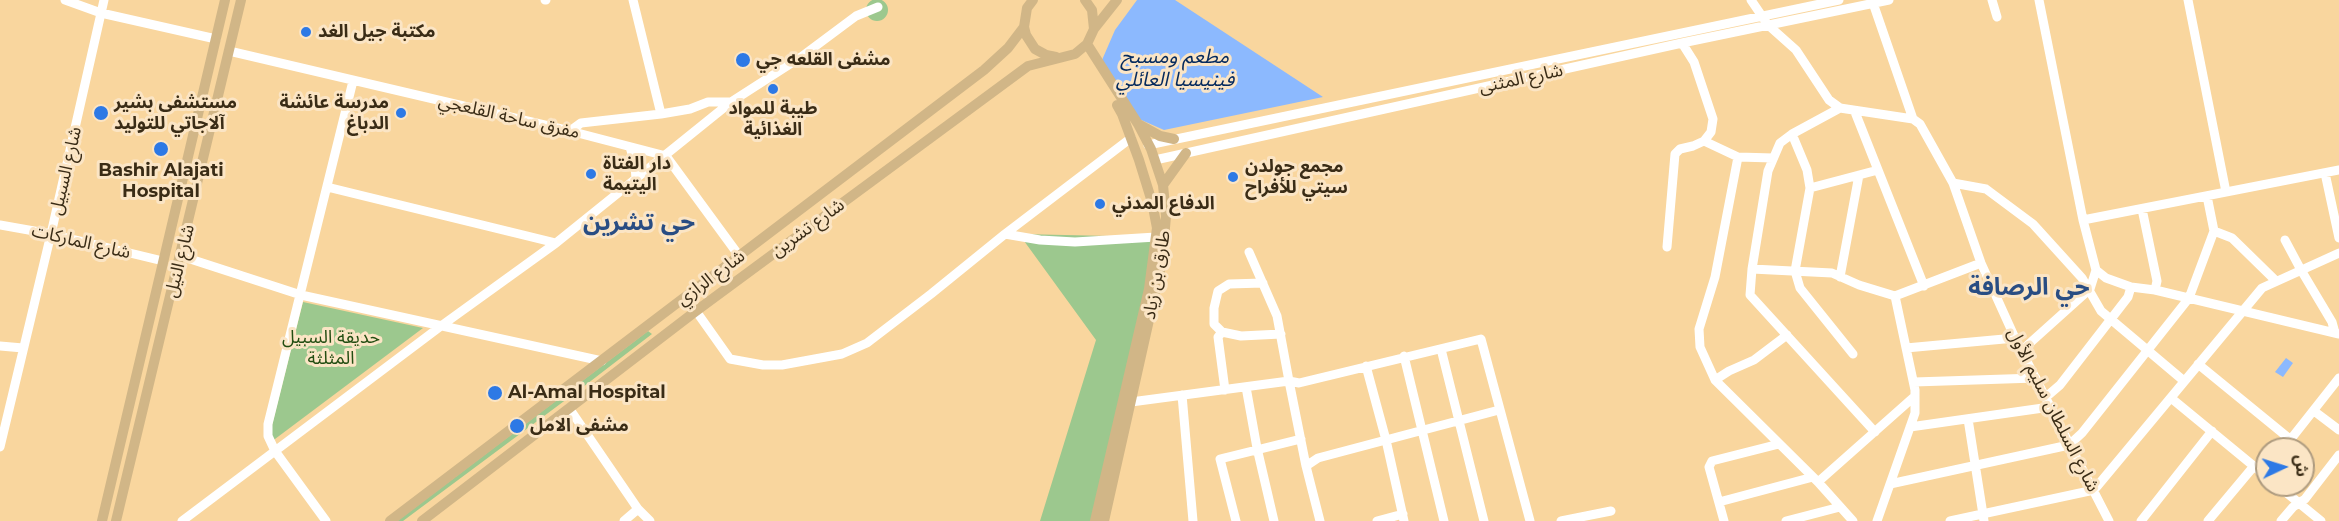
<!DOCTYPE html>
<html>
<head>
<meta charset="utf-8">
<style>
	body { margin:0 }
	#map { position:relative; width:2339px; height:521px; overflow:hidden; background:#f9d69e; font-family:Montserrat,"Noto Sans Arabic",sans-serif }
	canvas { display:block }
	.north { position:absolute; left:2255px; top:437px; width:60px; height:60px; box-sizing:border-box; background:#fbe5c5; border:2px solid #ae9b7f; border-radius:50%; rotate:86deg; font-size:16px; font-weight:700; line-height:24px; text-align:center; color:#3a2c16 }
	.north::after { content:''; display:block; margin:auto; width:21px; height:27px; background:#2d79e5; clip-path:polygon(50% 0,100% 100%,50% 72%,0 100%) }
</style>
</head>
<body>
<div id="map">
<canvas width="2339" height="521"></canvas>
<div class="north">ش</div>
</div>
<script>
const ctx = document.querySelector('canvas').getContext('2d');
ctx.lineJoin = 'round';
function paint(path, color) { ctx.fillStyle = color; ctx.fill(path, 'evenodd'); }
const shape = rows => new Path2D(rows.map(r => 'M' + r).join(''));
function stroke(path, color, width, dash) { ctx.strokeStyle = color; ctx.lineWidth = width; ctx.lineCap = dash ? 'butt' : 'round'; ctx.setLineDash(dash || []); ctx.stroke(path); }
function label(font, color, halo, rows, align = 'center') {
  ctx.font = font + ' Montserrat,"Noto Sans Arabic",sans-serif'; ctx.lineWidth = 6; ctx.setLineDash([]); ctx.textBaseline = 'middle'; ctx.strokeStyle = halo; ctx.fillStyle = color; for (const [text, x, y, turn = 0] of rows) {
    ctx.save(); ctx.translate(x, y); ctx.rotate((+turn || 0) * Math.PI / 180); ctx.textAlign = isNaN(turn) ? turn : align; if (halo) ctx.strokeText(text, 0, 0); ctx.fillText(text, 0, 0); ctx.restore();
  }
}
paint(shape([
	'866 10a11 11 0 1 1 22 0a11 11 0 1 1-22 0Z',
	[1019,234,1156,237,1095,521,1040,521,1096,340],
	[303,302,423,328,267,445],
	[648,331,652,334,583,387,403,521,397,521]
]), '#9cc88e');
paint(shape([
	[1137,0,1175,0,1323,97,1164,130,1139,119,1102,60,1115,30],
	[2286,358,2293,363,2283,377,2275,372]
]), '#8cb9fe');
stroke(shape([
	[65,0,101,13,216,39],
	[545,0,546,0],
	[633,0,661,114],
	[1751,0,1768,25,1796,50,1829,100,1840,108,1913,119],
	[1992,0,1997,17],
	[2039,0,2083,220,2096,270,2106,278,2131,287,2155,290,2339,334],
	[2188,0,2226,192],
	[1873,3,1913,119,1920,124,1953,183,1981,263,2015,338,2109,521],
	[229,51,570,131,666,156,740,257],
	[1840,108,1792,134,1780,143,1768,171,1752,269,1750,295,1875,432],
	[1855,112,1924,286],
	[570,131,581,123,661,114,690,109,708,102,731,102],
	[1792,134,1807,170,1810,188,1795,271,1800,288,1853,354],
	[1704,141,1738,157,1773,158],
	[1148,145,1839,0],
	[630,147,635,164,636,180],
	[1738,157,1715,277,1699,329,1700,347,1715,380,1818,482,1853,521],
	[1155,160,1682,43,1889,0],
	[2325,173,2339,238],
	[1953,183,1986,189,2033,224,2082,278,2101,311,2184,381],
	[327,187,556,243],
	[1810,188,1878,170],
	[2142,209,2157,281,2155,290],
	[2083,220,2339,170],
	[0,225,51,234,163,261],
	[2214,231,2232,238,2276,281],
	[1005,234,1131,138],
	[2285,240,2301,270,2332,322,2335,333],
	[1667,247,1675,154,1680,149,1693,146,1704,141,1711,132,1713,119,1694,62,1682,43],
	[181,256,301,295,602,361],
	[1752,269,1832,273,1859,285,1895,296],
	[1840,277,1859,175],
	[1263,283,1229,284,1218,291,1214,308,1214,324,1222,332,1241,336,1281,334],
	[696,311,730,359,763,365,782,365,842,354,867,343,931,294,1005,234,1040,240,1075,242,1156,237],
	[1222,332,1218,337,1225,390],
	[0,346,23,348],
	[1906,348,2015,338],
	[1441,349,1484,521],
	[2021,351,2090,289,2096,270],
	[1404,356,1444,521],
	[2198,364,2291,440],
	[1366,366,1386,440,1404,521],
	[1715,380,1729,371,1754,360,1787,335],
	[1914,382,2036,378],
	[1246,387,1257,448,1274,521],
	[1182,395,1193,521],
	[2046,397,2060,385,2128,297,2131,287],
	[2171,398,2267,477],
	[1131,402,1289,381,1277,316,1249,252],
	[569,408,638,509,650,521],
	[2314,411,2339,430],
	[1968,419,1984,521],
	[1910,427,2050,407],
	[0,447,51,234,104,0],
	[2283,449,2339,378],
	[1306,466,1289,381,1299,383,1481,339,1530,521],
	[1818,482,1915,396],
	[1890,484,2069,445,2082,433,2189,298,2214,231,2207,196],
	[2277,485,2321,521],
	[1719,502,1813,477],
	[182,521,441,326,556,243,731,102,801,57,856,16,878,7],
	[326,521,275,451,268,436,268,424,353,81],
	[624,521,638,509],
	[1236,521,1220,459,1301,439],
	[1320,521,1306,466,1318,458,1499,410],
	[1377,521,1403,514],
	[1561,521,1611,511],
	[1724,521,1709,467,1712,461,1779,444],
	[1786,521,1840,507],
	[1877,521,1915,413,1915,390,1895,296,1981,263],
	[1950,521,2094,490,2262,288,2339,253],
	[2141,521,2212,431],
	[2208,521,2254,466],
	[2281,521,2293,507,2305,499,2339,455]
]), '#fff', 9);
stroke(shape([
	[1033,0,1027,8,1024,27,1026,35,1035,49,1046,55,1056,57],
	[1094,29,1117,0],
	[1087,44,1138,124,1151,149,1163,185,1166,216,1162,262,1104,521],
	[1138,124,1160,136,1174,139],
	[1163,185,1186,153],
	[102,521,225,0],
	[116,521,241,0],
	[390,521,984,70,1008,48,1024,27],
	[422,521,696,311,1028,66,1075,54,1087,44,1094,29,1092,10,1085,0],
	[1095,521,1149,289,1157,228,1152,202,1139,160,1122,114,1117,105]
]), '#d1b687', 10);
for (const [x, y, r, color] of [
	[306,32,6,"#2d79e5"],
	[743,60,8,"#2d79e5"],
	[773,89,6,"#2d79e5"],
	[101,113,8,"#2d79e5"],
	[401,113,6,"#2d79e5"],
	[161,149,8,"#2d79e5"],
	[591,174,6,"#2d79e5"],
	[1233,177,6,"#2d79e5"],
	[1100,204,6,"#2d79e5"],
	[495,393,8,"#2d79e5"],
	[517,426,8,"#2d79e5"]
]) { const dot = new Path2D(); dot.arc(x, y, r, 0, 2 * Math.PI); ctx.fillStyle = color; ctx.fill(dot); stroke(dot, '#fbe5c5', 2); }
label('bold 18px', '#3a2c16', '#fbe5c5', [
	["مكتبة جيل الغد",318,32],
	["مشفى القلعه جي",756,60],
	["مستشفى بشير",114,103],
	["آلاجاتي للتوليد",114,124],
	["مدرسة عائشة",389,103,"right"],
	["الدباغ",389,124,"right"],
	["طيبة للمواد",773,109,"center"],
	["الغذائية",773,130,"center"],
	["دار الفتاة",603,164],
	["اليتيمة",603,185],
	["مجمع جولدن",1245,167],
	["سيتي للأفراح",1245,188],
	["Bashir Alajati",161,171,"center"],
	["Hospital",161,192,"center"],
	["الدفاع المدني",1112,204],
	["Al-Amal Hospital",508,393],
	["مشفى الامل",530,426]
], 'left');
label('18px', '#3a2c16', '#fbe5c5', [
	["شارع المثنى",1521,79,-12],
	["مفرق ساحة القلعجي",509,117,13],
	["شارع السبيل",66,171,-77],
	["شارع تشرين",808,228,-36],
	["شارع الماركات",81,242,13],
	["شارع النيل",180,261,-76],
	["طارق بن زياد",1157,275,-80],
	["شارع الرازي",711,278,-37],
	["شارع السلطان سليم الأول",2053,410,63]
]);
label('18px', '#234e12', '#fbe5c5', [
	["حديقة السبيل",331,338],
	["المثلثة",331,359]
]);
label('italic 20px', '#052a5d', '#fbe5c5', [
	["مطعم ومسبح",1175,57],
	["فينيسيا العائلي",1175,80]
]);
label('bold 24px', '#294d83', '#fbe5c5', [
	["حي تشرين",639,223],
	["حي الرصافة",2029,288]
]);
</script>
</body>
</html>
